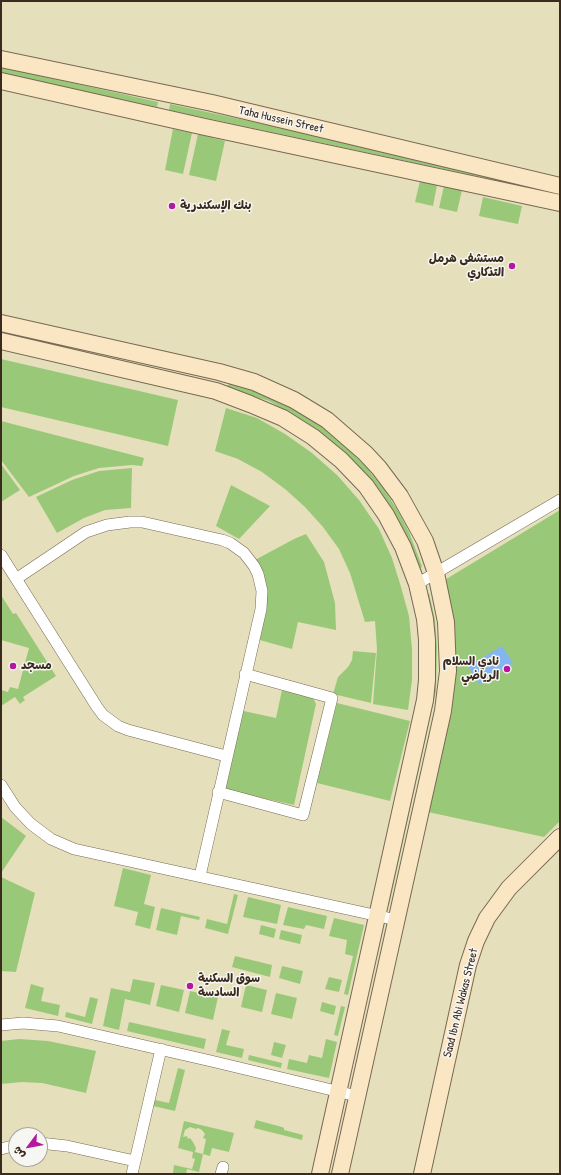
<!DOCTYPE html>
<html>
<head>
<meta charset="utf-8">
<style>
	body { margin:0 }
	#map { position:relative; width:561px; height:1175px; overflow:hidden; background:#e6dfbb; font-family:"Patrick Hand","Playpen Sans Arabic",sans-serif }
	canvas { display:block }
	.frame { position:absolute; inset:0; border:2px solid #3b2a1e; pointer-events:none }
	.north { position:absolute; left:8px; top:1127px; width:40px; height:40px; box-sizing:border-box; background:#f6f6f2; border:1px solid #aba49d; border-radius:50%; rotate:238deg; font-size:11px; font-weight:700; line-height:16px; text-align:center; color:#3b2a1e }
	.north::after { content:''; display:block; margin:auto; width:14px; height:18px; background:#b5179e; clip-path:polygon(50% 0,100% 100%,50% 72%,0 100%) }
</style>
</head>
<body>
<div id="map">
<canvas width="561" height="1175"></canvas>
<div class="frame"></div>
<div class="north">ش</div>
</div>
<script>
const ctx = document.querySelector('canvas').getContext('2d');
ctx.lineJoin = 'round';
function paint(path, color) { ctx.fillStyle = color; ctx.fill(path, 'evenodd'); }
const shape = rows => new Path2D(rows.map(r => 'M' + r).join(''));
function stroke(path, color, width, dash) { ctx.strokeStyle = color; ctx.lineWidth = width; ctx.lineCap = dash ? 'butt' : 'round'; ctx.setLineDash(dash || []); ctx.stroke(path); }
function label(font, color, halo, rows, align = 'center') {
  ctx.font = font + ' "Patrick Hand","Playpen Sans Arabic",sans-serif'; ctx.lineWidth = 3; ctx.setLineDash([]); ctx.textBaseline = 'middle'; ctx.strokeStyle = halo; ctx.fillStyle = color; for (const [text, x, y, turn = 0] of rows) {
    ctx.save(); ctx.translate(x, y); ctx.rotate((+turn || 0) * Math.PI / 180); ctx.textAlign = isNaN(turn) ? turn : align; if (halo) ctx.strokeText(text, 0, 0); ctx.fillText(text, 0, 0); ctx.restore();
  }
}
paint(shape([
	[1,67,158,102,157,107,1,73],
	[170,104,560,188,560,194,169,110],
	[173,129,192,133,183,174,165,170],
	[198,134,225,141,216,181,189,175],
	[420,181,437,185,433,206,415,202],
	[444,186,462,190,457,212,439,208],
	[483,197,522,206,518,224,479,216],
	[1,359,178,400,168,446,1,407],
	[230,383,251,387,301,412,321,426,344,445,367,468,385,491,398,511,409,532,422,566,420,570,405,541,314,430,292,414,269,401,230,389,226,387],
	[226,408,257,418,285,434,312,453,337,475,359,500,379,529,392,558,401,587,409,616,412,649,412,680,408,710,373,704,377,649,375,621,365,622,350,573,339,549,323,527,305,507,285,489,262,472,238,459,215,451],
	[1,421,144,458,142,466,132,465,99,468,74,476,29,497,1,460],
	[1,464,20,490,1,502],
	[132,468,131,508,105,510,84,518,57,533,36,497,72,480,99,471],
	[231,485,270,506,239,539,216,526],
	[560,510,560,821,544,837,428,812,450,713,443,581],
	[306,534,324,562,335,603,336,630,298,622,292,649,256,639,261,613,255,560,294,539],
	[429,593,435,620,437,648,436,691,389,905,385,903,422,739,425,596],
	[1,595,13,614,16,613,56,676,23,697,25,700,20,704,15,697,1,706,1,690,8,692,10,687,18,689,29,648,1,640],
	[353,651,376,653,371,703,333,694,338,677,348,667,352,660],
	[282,690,313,698,316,704,294,805,221,789,239,710,276,718],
	[337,703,410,721,390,801,317,783],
	[1,817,26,836,1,873],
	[123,868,151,875,144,904,155,907,150,929,135,925,138,912,114,906],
	[1,877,35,893,16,972,1,971],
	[234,894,238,895,228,934,205,928,207,919,227,924],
	[248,897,281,905,277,924,243,917],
	[288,907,327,916,324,929,306,925,304,929,283,925],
	[161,908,200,917,199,920,181,916,177,935,156,930],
	[334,918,364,925,348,995,344,994,353,956,345,954,347,940,329,936],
	[261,925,276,929,274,938,259,934],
	[281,930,302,935,300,944,279,939],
	[235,956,272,965,270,977,232,967],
	[282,966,303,971,300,984,279,978],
	[329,977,342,980,339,992,325,989],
	[133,979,155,983,150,1005,125,999,119,1030,103,1026,111,988,130,992],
	[31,984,44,988,41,1001,60,1005,58,1016,25,1008],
	[161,985,184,990,179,1012,156,1006],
	[246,985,267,990,262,1012,241,1007],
	[190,991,218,997,213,1020,185,1013],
	[276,993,297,998,292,1019,271,1014],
	[90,997,98,999,92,1024,65,1017,66,1012,85,1017],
	[322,1002,336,1006,334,1015,320,1011],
	[341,1006,345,1007,338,1036,334,1035],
	[129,1022,206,1039,204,1049,127,1031],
	[222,1029,230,1031,226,1045,244,1049,242,1058,216,1052],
	[19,1039,48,1041,96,1051,86,1093,42,1083,22,1082,1,1084,1,1041],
	[326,1039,337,1042,329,1078,287,1069,289,1059,307,1063,309,1055,322,1058],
	[274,1042,286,1045,282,1058,271,1055],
	[249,1055,282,1063,281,1068,248,1060],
	[178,1068,185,1070,175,1111,153,1106,155,1100,169,1103],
	[256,1120,282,1127,284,1128,284,1130,303,1135,302,1140,254,1128],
	[184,1121,234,1133,229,1152,212,1148,210,1156,203,1154,199,1172,187,1169,186,1174,173,1173,174,1165,192,1169,195,1159,192,1158,193,1152,178,1148],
	[190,1127,196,1129,198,1128,202,1130,205,1134,203,1138,206,1139,203,1154,195,1152,196,1148,193,1142,190,1138,188,1139,187,1136,183,1137,185,1130]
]), '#99c978');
paint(shape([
	[502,646,513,663,479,684,468,666]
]), '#84b5f0');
const street = shape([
	[1,555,97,707,103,715,118,726,128,730,226,756],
	[16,579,86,532,107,525,130,522,142,522,222,540,230,543,244,553,254,566,258,574,262,591,261,609,200,876],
	[417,584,560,500],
	[1,785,15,807,31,824,51,839,74,849,397,920],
	[218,792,303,815,332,698,245,674],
	[1,1025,23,1023,58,1026,211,1061,357,1096],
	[40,1143,67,1146,135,1161],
	[1,1149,16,1145],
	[132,1174,161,1049],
	[221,1174,223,1167]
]);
const secondary = shape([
	[1,59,212,103,560,186],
	[1,81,205,127,560,203],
	[1,323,219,372,254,382,294,400,327,420,365,453,379,468,400,496,425,541,436,573,446,622,448,671,443,711,340,1174],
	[1,341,216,391,250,404,283,418,313,437,341,460,366,486,386,515,403,547,417,584,425,619,427,640,427,680,425,700,320,1174],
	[422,1174,468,965,476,941,487,918,509,888,560,837]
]);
stroke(street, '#776955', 12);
stroke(secondary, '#776955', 18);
stroke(street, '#fff', 11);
stroke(secondary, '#fbe6c3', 16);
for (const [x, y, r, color] of [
	[172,206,4,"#b5179e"],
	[512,266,4,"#b5179e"],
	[13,666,4,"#b5179e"],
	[507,669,4,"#b5179e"],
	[190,986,4,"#b5179e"]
]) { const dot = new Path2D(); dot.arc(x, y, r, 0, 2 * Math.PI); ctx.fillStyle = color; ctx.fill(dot); stroke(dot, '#f6f6f2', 1.5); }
label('12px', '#3b2a1e', '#f6f6f2', [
	["Taha Hussein Street",281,120,13],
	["Saad Ibn Abi Wakas Street",461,1003,-76]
]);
label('bold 12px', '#3b2a1e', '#f6f6f2', [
	["بنك الإسكندرية",180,206],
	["مستشفى هرمل",504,259,"right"],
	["التذكاري",504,273,"right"],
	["نادي السلام",499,662,"right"],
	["الرياضي",499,676,"right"],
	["مسجد",21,666],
	["سوق السكنية",198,979],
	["السادسة",198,993]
], 'left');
</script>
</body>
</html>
